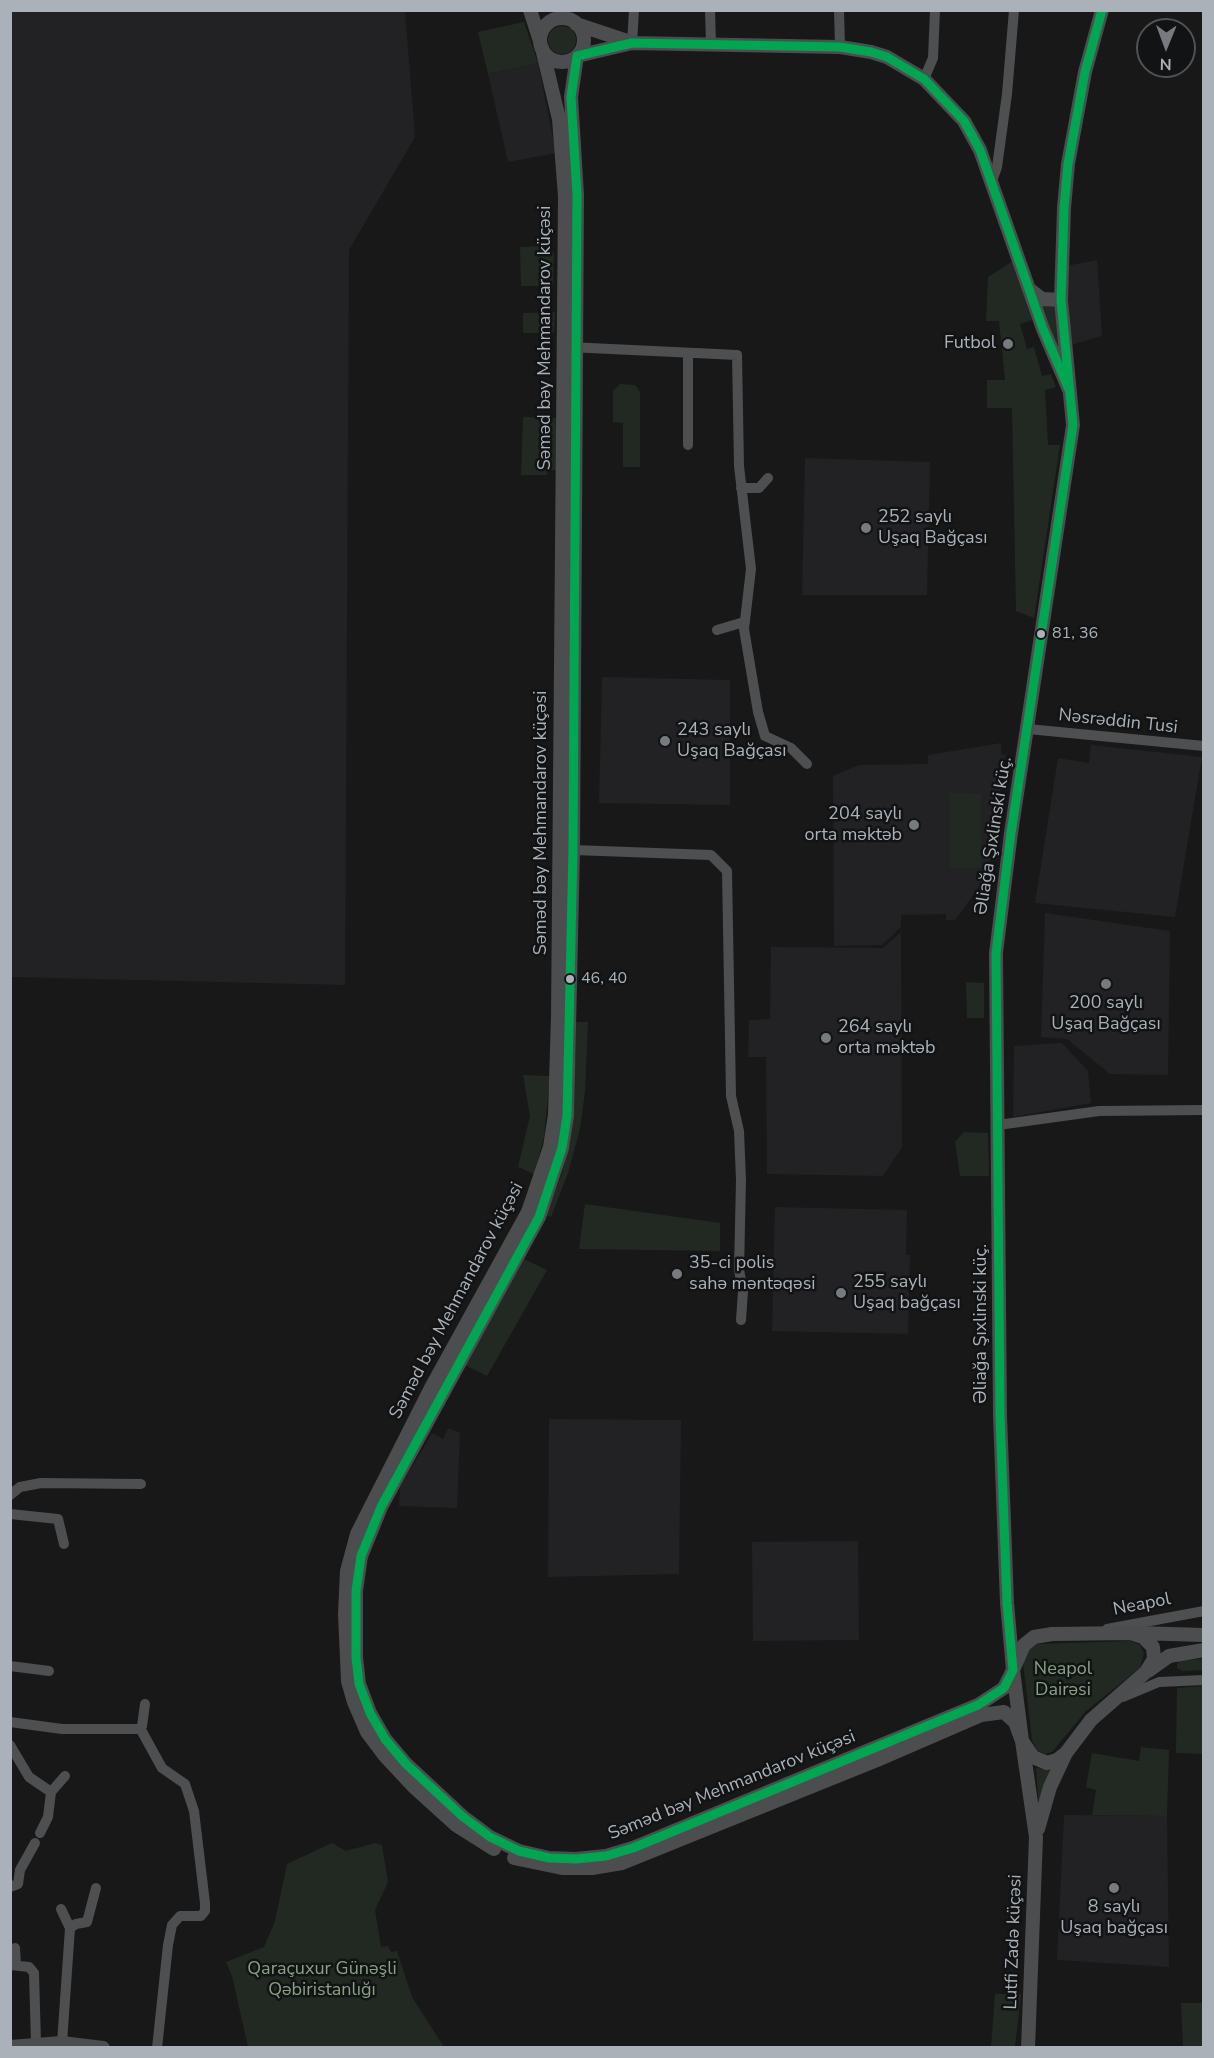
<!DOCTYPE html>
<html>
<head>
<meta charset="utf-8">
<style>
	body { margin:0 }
	#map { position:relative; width:1214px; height:2058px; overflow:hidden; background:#181818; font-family:"Nunito Sans",sans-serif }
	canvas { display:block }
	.frame { position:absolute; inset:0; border:12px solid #aab1b8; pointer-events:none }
	.north { position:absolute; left:1136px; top:18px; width:60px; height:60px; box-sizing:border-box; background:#121314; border:2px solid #4f5256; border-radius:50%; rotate:181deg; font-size:16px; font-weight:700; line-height:24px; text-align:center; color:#aab1b8 }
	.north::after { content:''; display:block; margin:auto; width:21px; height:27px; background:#777b80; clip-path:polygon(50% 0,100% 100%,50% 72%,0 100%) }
</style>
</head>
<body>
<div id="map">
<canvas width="1214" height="2058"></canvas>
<div class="frame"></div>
<div class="north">N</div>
</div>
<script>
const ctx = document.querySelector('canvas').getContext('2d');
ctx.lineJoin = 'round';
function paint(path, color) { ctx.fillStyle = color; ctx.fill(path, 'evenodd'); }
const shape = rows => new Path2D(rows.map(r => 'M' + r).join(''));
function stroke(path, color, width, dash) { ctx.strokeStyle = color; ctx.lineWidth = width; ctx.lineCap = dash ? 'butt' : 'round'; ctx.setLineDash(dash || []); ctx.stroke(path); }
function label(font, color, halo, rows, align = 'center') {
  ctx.font = font + ' "Nunito Sans",sans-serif'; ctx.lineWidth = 5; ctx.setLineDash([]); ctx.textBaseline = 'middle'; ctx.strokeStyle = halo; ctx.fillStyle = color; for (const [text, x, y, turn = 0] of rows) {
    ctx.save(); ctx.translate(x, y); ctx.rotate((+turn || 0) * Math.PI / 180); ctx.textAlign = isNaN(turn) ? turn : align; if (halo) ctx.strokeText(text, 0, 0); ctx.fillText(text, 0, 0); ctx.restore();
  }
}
paint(shape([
	[11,10,405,11,415,137,349,250,345,985,11,977],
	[538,63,556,153,508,162,488,74],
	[1097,260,1102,336,1071,345,1066,266],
	[805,458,930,462,927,595,802,595],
	[602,677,730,680,730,805,599,803],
	[1001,743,1001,754,1006,755,988,875,955,920,946,920,946,914,901,915,901,927,882,945,834,946,833,776,859,765,928,764,928,755],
	[1091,745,1202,757,1175,917,1035,903,1058,758,1089,763],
	[1045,913,1170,931,1168,1075,1110,1074,1067,1039,1041,1037],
	[901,932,902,1147,883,1176,767,1174,766,1057,748,1057,749,1020,770,1019,771,947,883,948],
	[1062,1043,1088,1071,1091,1103,1013,1117,1014,1046],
	[775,1207,907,1210,906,1255,910,1255,908,1334,772,1331],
	[549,1419,681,1420,679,1574,548,1577],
	[448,1428,460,1433,457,1508,399,1506,400,1487,432,1433,443,1439],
	[858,1541,859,1640,753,1641,752,1542],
	[1064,1815,1167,1816,1169,1967,1057,1960]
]), '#222224');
paint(shape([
	[524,22,538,63,488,74,478,32],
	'548 40a14 14 0 1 1 28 0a14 14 0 1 1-28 0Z',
	[548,246,554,253,553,286,521,286,520,247],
	[1013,261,1032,320,1020,324,1027,349,1034,347,1042,376,1051,374,1056,387,1045,390,1048,445,1060,445,1034,618,1016,611,1012,408,987,408,987,380,1005,380,999,321,986,321,988,277],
	[1038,305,1057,307,1062,362],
	[555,312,554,333,523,333,523,313],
	[620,384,635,385,640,392,640,467,623,467,623,423,613,422,613,391],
	[523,417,556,418,556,470,547,470,547,475,521,475],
	[950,793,981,794,981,868,950,868],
	[966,982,984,983,984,1018,967,1018],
	[576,1022,588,1022,585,1092,580,1129,568,1173,551,1217,546,1215,562,1173,570,1139,574,1107],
	[523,1075,550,1076,544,1137,534,1174,518,1167,530,1116],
	[964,1132,988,1133,989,1176,960,1176,955,1142],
	[585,1204,720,1223,720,1251,579,1249],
	[524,1259,547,1270,487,1376,465,1365],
	[1131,1641,1140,1645,1144,1653,1140,1668,1086,1711,1052,1752,1045,1754,1037,1750,1032,1740,1023,1662,1028,1648,1037,1644],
	[1203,1659,1203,1670,1183,1671,1177,1668,1177,1664,1181,1660],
	[1203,1686,1203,1754,1176,1753,1177,1688],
	[1141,1747,1169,1750,1167,1816,1092,1815,1096,1790,1086,1787,1092,1753,1139,1761],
	[1036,1768,1050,1770,1039,1809],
	[332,1843,346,1851,375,1843,382,1845,388,1882,375,1910,381,1947,388,1946,391,1952,397,1951,412,1997,444,2047,248,2047,232,1976,226,1962,264,1947,275,1921,287,1864],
	[995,1994,1021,1994,1015,2047,991,2047],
	[1181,2003,1203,2003,1203,2047,1183,2047]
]), '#222922');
stroke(shape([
	[710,10,711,44],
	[839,10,840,47],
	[632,43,634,10],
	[924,79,933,58,935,10],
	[992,181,997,167,1007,94,1014,10],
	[569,347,737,355,739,466,751,569,744,629,758,712,765,736,791,748,807,764],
	[688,353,688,445],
	[741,488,759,488,768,478],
	[717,630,744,622],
	[1028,729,1204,746],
	[573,850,711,855,727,871,731,1096,739,1131,741,1180,739,1270,743,1291,741,1320],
	[998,1125,1099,1111,1204,1110],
	[10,1495,20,1487,41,1483,141,1484],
	[10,1514,58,1519,64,1544],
	[1107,1629,1204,1611],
	[10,1666,49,1671],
	[1123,1697,1159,1682,1204,1680],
	[10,1722,62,1729,139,1729,142,1726,145,1704],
	[140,1728,162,1768,185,1784,194,1811,205,1903,205,1911,201,1916,180,1916,172,1925,168,1945,157,2048],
	[10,1745,29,1777,51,1792],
	[40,1833,48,1817,51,1792,65,1776],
	[10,1887,18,1884,20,1870,35,1843],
	[61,1909,70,1928],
	[15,1948,16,1965],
	[10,1965,29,1967,34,1973,36,2043],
	[62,2043,70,1928,76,1924,87,1922,96,1888]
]), '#4d4f51', 10);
stroke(shape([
	[530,10,540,41],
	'540 40a22 22 0 1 1 44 0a22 22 0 1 1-44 0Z',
	[576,24,630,42],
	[1029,289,1042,299,1061,300],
	[1070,392,1043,329,980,150,964,121,924,79,887,57,871,52,840,47,632,43,577,56,571,97,577,195,573,850,567,1116,562,1148,539,1217,381,1507,361,1556,356,1591,356,1657,359,1684,370,1713,385,1739,406,1764,462,1816,490,1837,519,1851,549,1858,576,1859,606,1856,633,1848,978,1705,1004,1688,1013,1670,1007,1603,1000,1415,996,953,1011,833,1073,425,1061,300,1064,208,1068,164,1085,72,1102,10],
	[1131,1633,1143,1637,1153,1647,1154,1659,1146,1672,1091,1720,1066,1753,1057,1760,1047,1763,1033,1757,1022,1741,1013,1670,1024,1645,1034,1637,1052,1634,1131,1633],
	[1137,1633,1204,1635],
	[1148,1671,1169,1656,1204,1650],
	[1038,1829,1050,1787,1065,1755],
	[494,1849,456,1825,413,1786,385,1756,367,1732,354,1702,348,1681,345,1614,347,1571,357,1534,431,1388,528,1212,550,1147,555,1115,558,1016,565,196,559,119,542,48],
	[514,1858,562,1868,592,1868,622,1863,877,1760,981,1715,1004,1712,1015,1722,1022,1741,1036,1837,1028,2048],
	[10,2047,62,2043,103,2048]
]), '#4c4d4f', 14);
stroke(shape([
	[1070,392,1043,329,980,150,964,121,924,79,887,57,871,52,840,47,632,43,577,56,571,97,577,195,573,850,567,1116,562,1148,539,1217,381,1507,361,1556,356,1591,356,1657,359,1684,370,1713,385,1739,406,1764,462,1816,490,1837,519,1851,549,1858,576,1859,606,1856,633,1848,978,1705,1004,1688,1013,1670,1007,1603,1000,1415,996,953,1011,833,1073,425,1061,300,1064,208,1068,164,1085,72,1102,10]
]), '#00a651', 9);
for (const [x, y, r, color] of [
	[1008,344,6,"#777b80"],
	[866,528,6,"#777b80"],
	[1041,634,5,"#aab1b8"],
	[665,741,6,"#777b80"],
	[914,825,6,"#777b80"],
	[570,979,5,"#aab1b8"],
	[1106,984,6,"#777b80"],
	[826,1038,6,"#777b80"],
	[677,1274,6,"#777b80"],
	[841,1293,6,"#777b80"],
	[1114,1888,6,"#777b80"]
]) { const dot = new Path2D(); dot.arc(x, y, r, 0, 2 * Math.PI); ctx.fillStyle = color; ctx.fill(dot); stroke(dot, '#121314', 2); }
label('16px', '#aab1b8', '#121314', [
	["81, 36",1052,634],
	["46, 40",581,979]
], 'left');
label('18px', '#aab1b8', '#121314', [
	["Səməd bəy Mehmandarov küçəsi",546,338,-90],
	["Nəsrəddin Tusi",1118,722,6],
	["Səməd bəy Mehmandarov küçəsi",542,823,-90],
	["Əliağa Şıxlinski küç.",994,836,-81],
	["Səməd bəy Mehmandarov küçəsi",457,1301,-62],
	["Əliağa Şıxlinski küç.",982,1324,-90],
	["Neapol",1142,1605,-11],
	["Səməd bəy Mehmandarov küçəsi",732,1786,-22],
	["Lutfi Zadə küçəsi",1014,1942,-88]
]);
label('18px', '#aab1b8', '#121314', [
	["Futbol",996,344,"right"],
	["252 saylı",878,518],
	["Uşaq Bağçası",878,539],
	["243 saylı",677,731],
	["Uşaq Bağçası",677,752],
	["204 saylı",902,815,"right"],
	["orta məktəb",902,836,"right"],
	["200 saylı",1106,1004,"center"],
	["Uşaq Bağçası",1106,1025,"center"],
	["264 saylı",838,1028],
	["orta məktəb",838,1049],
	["35-ci polis",689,1264],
	["sahə məntəqəsi",689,1285],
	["255 saylı",853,1283],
	["Uşaq bağçası",853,1304],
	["8 saylı",1114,1908,"center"],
	["Uşaq bağçası",1114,1929,"center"]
], 'left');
label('18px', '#87a282', '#121314', [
	["Neapol",1063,1670],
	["Dairəsi",1063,1691],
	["Qaraçuxur Günəşli",322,1970],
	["Qəbiristanlığı",322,1991]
]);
</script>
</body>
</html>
